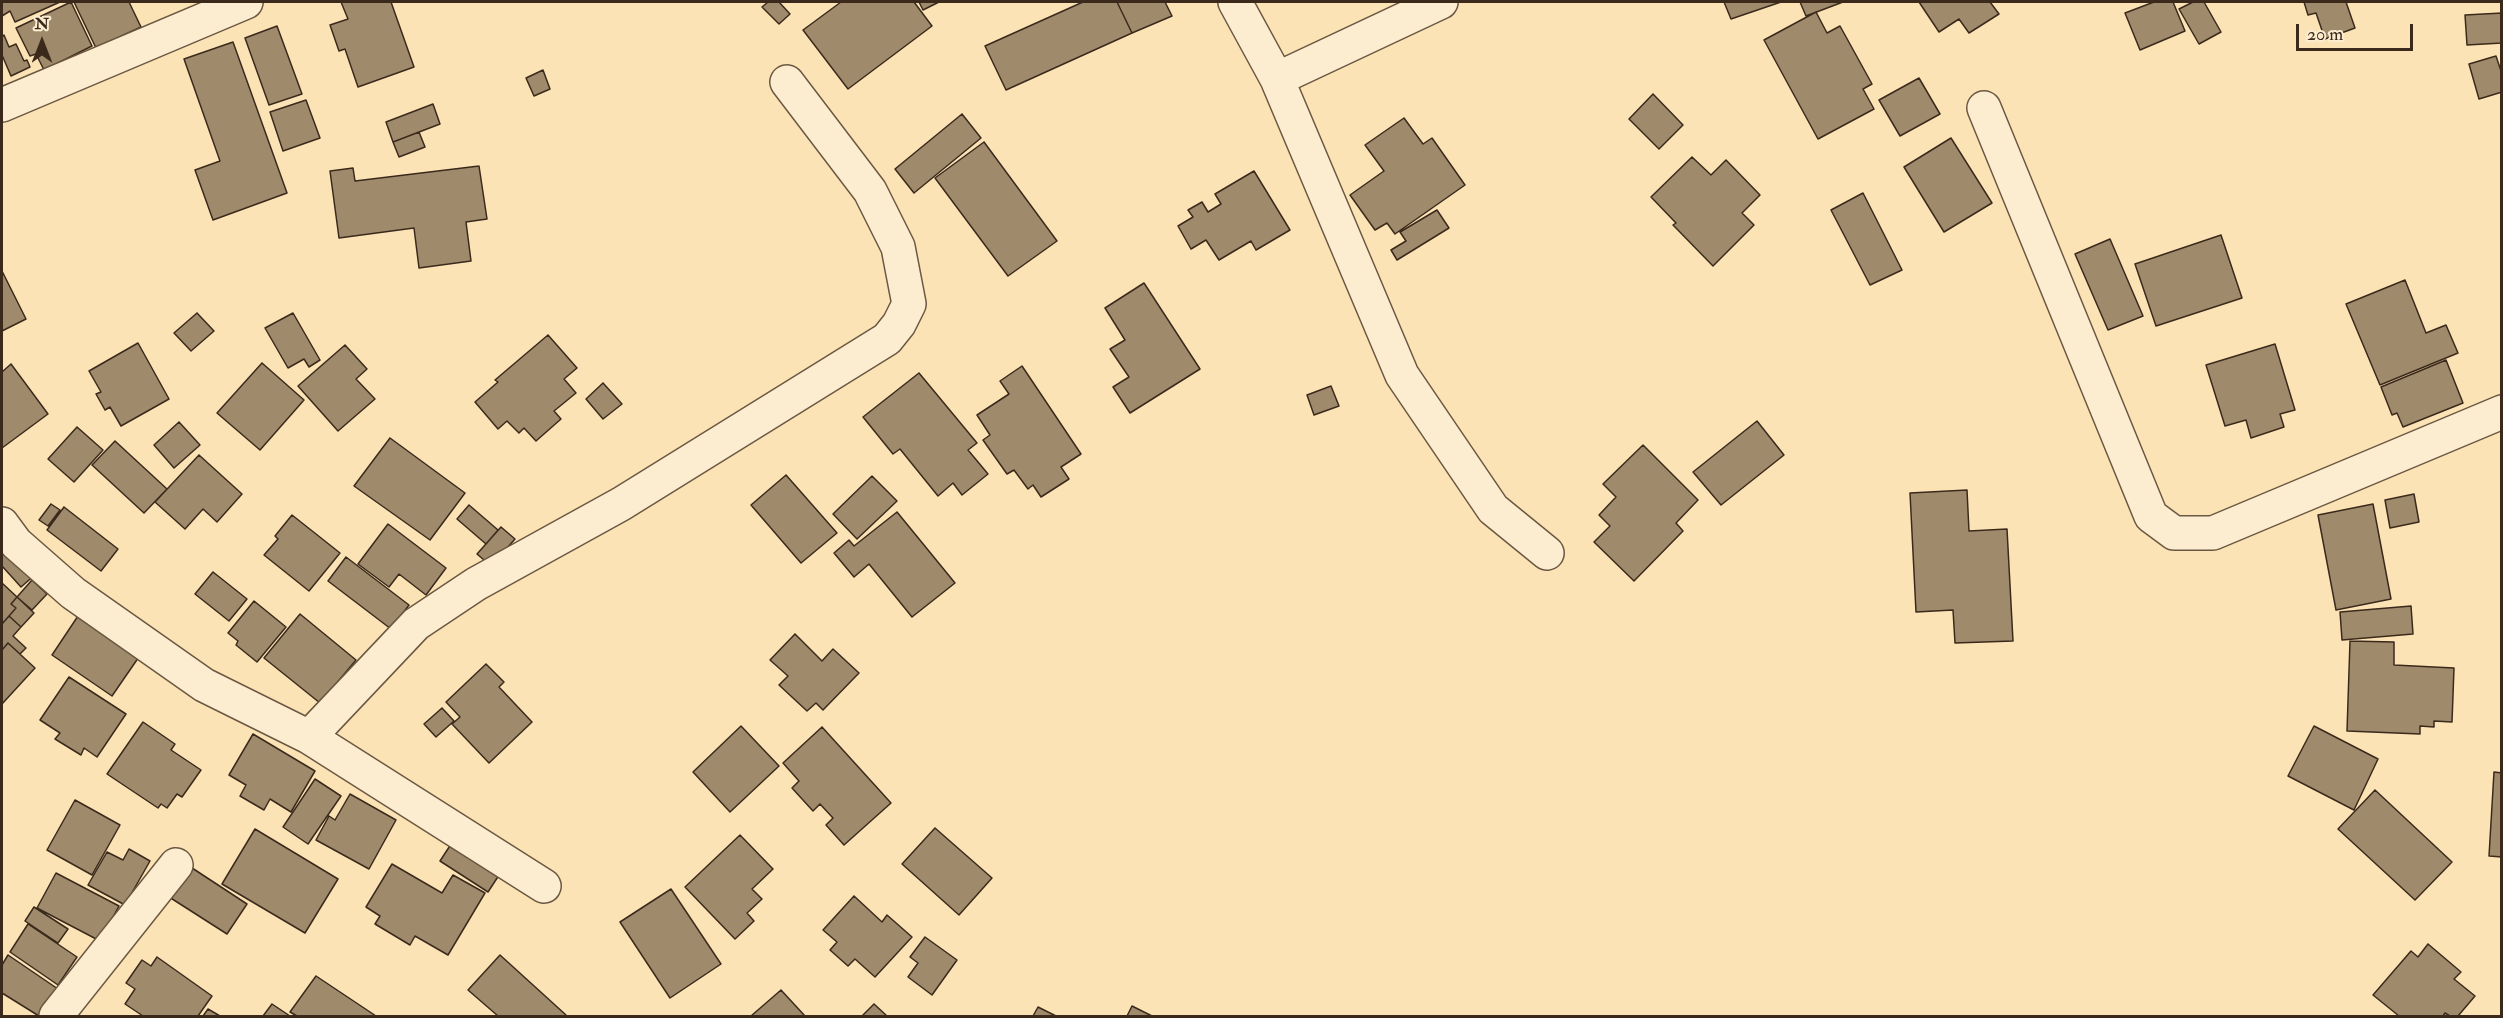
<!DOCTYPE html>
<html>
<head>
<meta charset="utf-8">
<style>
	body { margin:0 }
	#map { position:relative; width:2503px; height:1018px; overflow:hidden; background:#fce3b6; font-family:"IM FELL Double Pica",serif }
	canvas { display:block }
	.frame { position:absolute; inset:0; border:3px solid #3b2a1c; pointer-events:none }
	.north { position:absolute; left:12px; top:12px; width:60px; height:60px; -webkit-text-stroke:4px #fdedd0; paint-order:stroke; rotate:0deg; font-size:16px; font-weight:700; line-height:24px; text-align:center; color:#3b2a1c }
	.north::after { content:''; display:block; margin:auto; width:21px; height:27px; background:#3b2a1c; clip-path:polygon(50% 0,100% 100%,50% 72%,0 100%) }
	.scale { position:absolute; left:2296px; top:24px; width:117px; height:27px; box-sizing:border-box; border:3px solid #3b2a1c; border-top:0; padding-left:8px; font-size:18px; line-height:21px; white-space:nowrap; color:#3b2a1c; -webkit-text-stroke:4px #fdedd0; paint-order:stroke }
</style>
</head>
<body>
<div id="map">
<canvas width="2503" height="1018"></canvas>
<div class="frame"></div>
<div class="north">N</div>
<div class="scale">20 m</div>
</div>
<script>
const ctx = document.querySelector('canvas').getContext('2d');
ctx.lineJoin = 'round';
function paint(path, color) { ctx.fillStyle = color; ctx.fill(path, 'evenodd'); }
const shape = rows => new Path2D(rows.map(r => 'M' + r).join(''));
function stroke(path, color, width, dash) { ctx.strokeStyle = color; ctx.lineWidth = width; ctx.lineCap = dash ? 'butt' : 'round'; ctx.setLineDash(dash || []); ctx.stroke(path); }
const building = shape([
	[2,2,60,2,15,22,10,11,2,16,2,2],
	[71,2,92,46,44,70,36,54,30,56,16,28,71,2],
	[74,2,129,2,141,27,96,48,74,2],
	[341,2,391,2,414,67,358,87,345,49,339,51,330,25,348,19,341,2],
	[768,2,779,2,790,14,779,24,762,7,768,2],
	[841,2,914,2,932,26,848,89,803,30,841,2],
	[919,2,939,2,923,10,919,2],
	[1083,2,1117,2,1132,33,1006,90,985,46,1083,2],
	[1117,2,1165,2,1172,16,1132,33,1117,2],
	[1724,2,1781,2,1731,19,1724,2],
	[1800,2,1843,2,1806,16,1800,2],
	[1919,2,1990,2,1999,14,1969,33,1959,19,1939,32,1919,2],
	[2154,2,2173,2,2185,31,2140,50,2125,13,2154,2],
	[2193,2,2204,2,2221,32,2199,44,2179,9,2193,2],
	[2304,2,2346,2,2355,28,2325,39,2316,13,2308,15,2304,2],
	[1816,12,1827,33,1840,26,1872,84,1863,89,1874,109,1818,139,1764,40,1816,12],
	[2502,13,2502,43,2467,45,2465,15,2502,13],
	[277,26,302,94,269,105,245,38,277,26],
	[4,35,9,47,16,44,24,61,27,60,30,67,11,76,2,55,2,37,4,35],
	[233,42,287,193,213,220,195,170,220,161,184,59,233,42],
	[2496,56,2502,74,2502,92,2479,99,2469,64,2496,56],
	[543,70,550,89,534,96,526,78,543,70],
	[1919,78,1940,114,1900,136,1879,100,1919,78],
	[1653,94,1683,125,1659,149,1629,119,1653,94],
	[306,100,320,138,283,151,270,112,306,100],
	[433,104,440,124,393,142,386,122,433,104],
	[962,114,981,138,914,193,895,169,962,114],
	[1404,118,1423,144,1432,138,1465,185,1395,234,1387,223,1375,230,1350,195,1384,171,1365,145,1404,118],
	[419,132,425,147,399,157,393,142,419,132],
	[1951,138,1992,203,1944,232,1904,167,1951,138],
	[984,142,1057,241,1008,276,935,178,984,142],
	[1692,157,1711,175,1726,160,1760,195,1742,213,1754,225,1713,266,1673,225,1676,223,1651,197,1692,157],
	[479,166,487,219,466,222,471,261,419,268,414,228,339,238,330,171,353,168,355,181,479,166],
	[1254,171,1290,230,1256,250,1251,241,1219,260,1206,240,1191,249,1178,226,1193,217,1188,210,1202,202,1208,212,1221,204,1215,194,1254,171],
	[1863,193,1902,270,1870,285,1831,210,1863,193],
	[1437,210,1449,228,1397,260,1391,250,1406,241,1400,232,1437,210],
	[2221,235,2242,298,2156,326,2135,264,2221,235],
	[2110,239,2143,316,2108,330,2075,254,2110,239],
	[2,271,26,319,2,331,2,271],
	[2405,280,2426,333,2446,325,2458,353,2380,385,2346,304,2405,280],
	[1144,283,1200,369,1130,413,1113,387,1129,377,1110,349,1125,340,1105,308,1144,283],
	[197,313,214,331,191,351,174,333,197,313],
	[293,313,320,360,309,367,304,359,288,368,265,328,293,313],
	[548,335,577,368,564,379,576,393,554,411,561,419,536,441,524,428,519,433,507,421,498,429,475,402,498,382,495,380,548,335],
	[138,343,169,399,121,426,110,407,105,410,96,394,101,392,89,371,138,343],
	[2275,344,2295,410,2280,414,2284,427,2251,438,2246,420,2225,426,2206,365,2275,344],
	[345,345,367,369,356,379,375,399,338,431,298,386,345,345],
	[2446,360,2463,403,2403,427,2397,413,2392,415,2381,387,2446,360],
	[262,363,304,400,260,450,217,413,262,363],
	[11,364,48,414,2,448,2,372,11,364],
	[1022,366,1081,454,1061,467,1069,479,1041,497,1033,485,1028,489,1014,470,1007,474,983,440,990,435,977,415,1009,394,1000,381,1022,366],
	[919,373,977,443,968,450,988,474,962,495,953,483,938,496,900,449,893,454,863,417,919,373],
	[603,383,622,404,603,419,586,399,603,383],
	[1331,386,1339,406,1314,415,1307,395,1331,386],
	[1757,421,1784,455,1721,505,1693,472,1757,421],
	[179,422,200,445,174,468,154,445,179,422],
	[77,427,103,450,74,482,48,459,77,427],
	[390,438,465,493,430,540,354,486,390,438],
	[115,441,167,489,144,513,92,465,115,441],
	[1643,445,1698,500,1676,523,1683,531,1634,581,1594,542,1610,526,1599,515,1616,497,1603,484,1643,445],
	[199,455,242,494,217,522,203,509,185,529,155,502,199,455],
	[786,475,837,533,801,563,751,505,786,475],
	[872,476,897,501,857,539,833,514,872,476],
	[1967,490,1969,531,2007,529,2013,641,1955,643,1953,610,1916,612,1910,493,1967,490],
	[2414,494,2419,522,2390,528,2385,500,2414,494],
	[51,504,60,510,48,526,39,520,51,504],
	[2373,504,2391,599,2336,610,2318,515,2373,504],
	[469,505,498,530,486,544,457,519,469,505],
	[64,507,118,549,101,571,47,530,64,507],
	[897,512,955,583,912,617,869,564,854,577,834,553,849,540,854,546,897,512],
	[292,515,340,553,309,591,264,555,278,539,275,536,292,515],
	[388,524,446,568,426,595,399,574,389,587,358,564,388,524],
	[501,527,515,539,491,566,477,554,501,527],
	[2,535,37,573,21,587,2,566,2,535],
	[346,557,409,605,391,629,328,581,346,557],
	[213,572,247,599,229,621,195,594,213,572],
	[32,580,47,594,32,610,17,597,32,580],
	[2,583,17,597,11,604,16,608,2,624,2,583],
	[17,597,34,613,21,627,9,616,16,608,11,604,17,597],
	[254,601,286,627,257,662,236,645,238,641,228,633,254,601],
	[2411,606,2413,634,2342,640,2340,612,2411,606],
	[82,610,143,651,112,696,52,655,82,610],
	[300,614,356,660,320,703,264,658,300,614],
	[9,616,21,627,13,636,26,648,20,654,8,643,2,650,2,624,9,616],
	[795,634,822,661,833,649,859,673,823,710,816,703,807,711,779,685,788,676,770,660,795,634],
	[2350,641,2394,642,2394,665,2454,668,2452,722,2434,721,2434,727,2420,726,2420,734,2347,731,2350,641],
	[8,643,35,668,2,704,2,650,8,643],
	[486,664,504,682,499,687,532,722,489,763,452,724,460,717,446,702,486,664],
	[69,677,126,714,97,757,84,748,81,755,55,739,60,733,40,720,69,677],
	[442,708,454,721,436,737,424,724,442,708],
	[143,722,175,744,171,750,201,770,182,797,177,794,167,808,161,804,158,808,107,774,143,722],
	[741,726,779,766,730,812,693,772,741,726],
	[2314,726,2378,759,2354,810,2288,776,2314,726],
	[822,727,891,803,844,845,826,825,833,818,820,804,813,811,792,788,799,781,783,763,822,727],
	[253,734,315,771,291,812,270,799,264,810,240,796,246,785,229,775,253,734],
	[2494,772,2502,773,2502,857,2489,856,2494,772],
	[315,779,341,796,308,844,283,827,315,779],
	[2375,790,2452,862,2415,900,2338,829,2375,790],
	[350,794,396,820,369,869,316,840,329,816,335,820,350,794],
	[75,800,120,825,92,875,47,850,75,800],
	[935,828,992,878,959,915,902,864,935,828],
	[255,829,338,879,305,933,222,884,255,829],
	[457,835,505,866,488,892,440,861,457,835],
	[740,835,773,869,752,889,762,899,747,913,754,921,735,939,685,887,740,835],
	[129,849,150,861,125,905,88,885,107,852,123,860,129,849],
	[186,864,247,904,227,934,166,895,186,864],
	[392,864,442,893,453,875,485,893,448,955,415,936,410,945,375,924,380,916,366,907,392,864],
	[56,873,119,906,100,941,37,908,56,873],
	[671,889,721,964,670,998,620,922,671,889],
	[854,896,882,922,887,915,912,937,875,977,855,959,848,966,830,950,837,942,823,930,854,896],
	[34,907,68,929,58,943,25,921,34,907],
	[28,924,77,957,58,985,10,952,28,924],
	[925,937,957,960,932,995,908,977,918,963,910,957,925,937],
	[2428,944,2461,972,2454,979,2475,996,2458,1016,2450,1016,2445,1013,2443,1016,2399,1016,2373,995,2411,951,2418,957,2428,944],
	[8,955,58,989,39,1016,2,993,2,965,8,955],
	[500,955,566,1015,565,1016,498,1016,468,990,500,955],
	[157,957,212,996,198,1016,143,1016,125,1004,135,989,126,983,142,960,151,966,157,957],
	[316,976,376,1016,297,1016,290,1012,316,976],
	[781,990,805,1016,751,1016,781,990],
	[272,1004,290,1016,263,1016,272,1004],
	[874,1004,887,1016,862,1016,874,1004],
	[1132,1006,1152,1016,1127,1016,1132,1006],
	[1038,1007,1056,1016,1033,1016,1038,1007],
	[208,1009,220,1016,203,1016,208,1009]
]);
paint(building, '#9f8a6c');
stroke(building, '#3b2a1c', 1.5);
const minor = shape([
	[1235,2,1277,79,1441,2],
	[1277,79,1402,375,1493,509,1547,553],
	[2,105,246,2],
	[1984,108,2151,516,2174,533,2213,533,2502,412],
	[2,524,16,543,73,593,204,685,309,737,544,886],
	[309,737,416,624,476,584,621,504,887,339,899,324,909,304,898,247,870,191,787,82],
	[56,1016,176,865]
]);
stroke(minor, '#6b5842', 36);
stroke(minor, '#fdedd0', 33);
</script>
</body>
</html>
